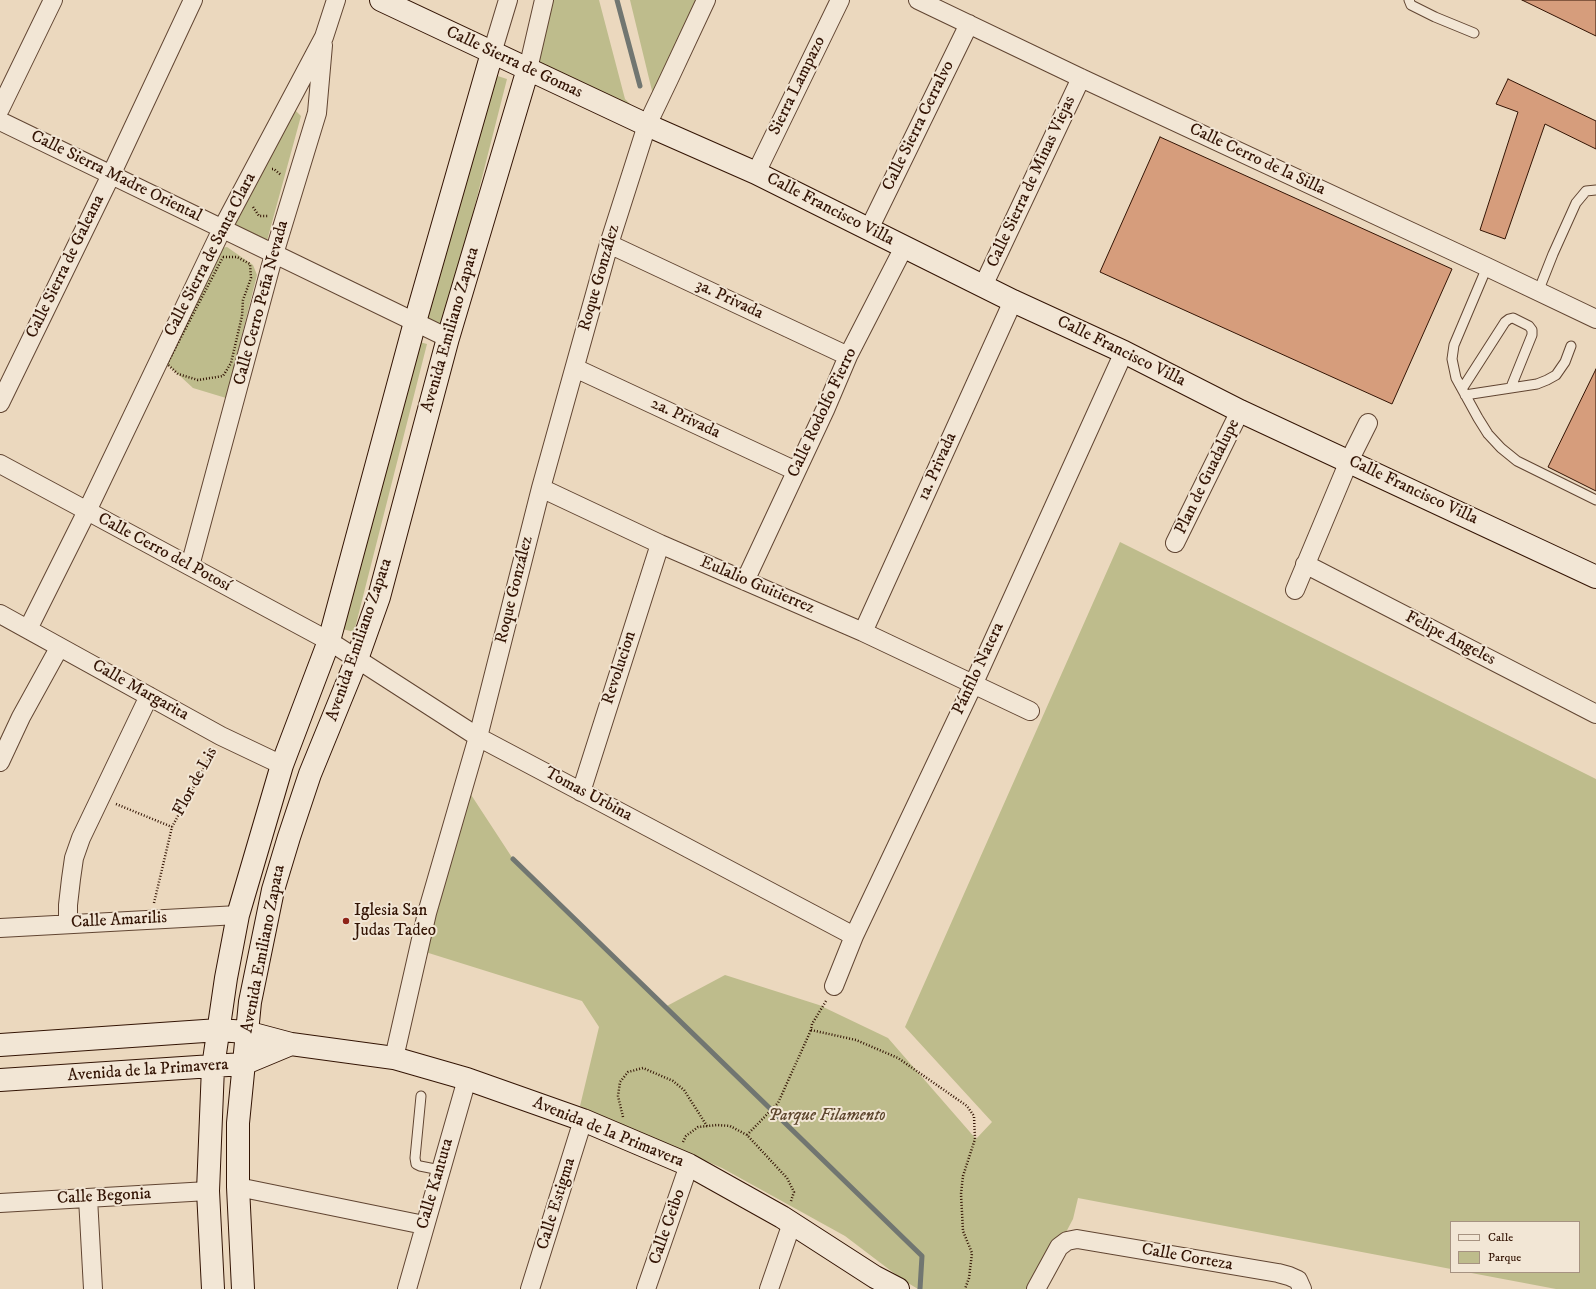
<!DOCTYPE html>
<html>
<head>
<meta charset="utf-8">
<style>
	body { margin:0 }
	#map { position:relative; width:1596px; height:1289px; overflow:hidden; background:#ebd8be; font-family:"IM FELL DW Pica",serif }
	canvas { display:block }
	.legend { position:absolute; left:1450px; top:1221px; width:130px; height:52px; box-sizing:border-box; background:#f2e6d5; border:1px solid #a69281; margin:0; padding:5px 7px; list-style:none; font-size:12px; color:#331404 }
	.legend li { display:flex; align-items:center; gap:8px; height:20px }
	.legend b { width:20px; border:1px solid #a69281 }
</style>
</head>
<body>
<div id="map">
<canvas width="1596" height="1289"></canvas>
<ul class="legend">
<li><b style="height:5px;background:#f2e6d5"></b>Calle</li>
<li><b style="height:11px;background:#bebc8c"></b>Parque</li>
</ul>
</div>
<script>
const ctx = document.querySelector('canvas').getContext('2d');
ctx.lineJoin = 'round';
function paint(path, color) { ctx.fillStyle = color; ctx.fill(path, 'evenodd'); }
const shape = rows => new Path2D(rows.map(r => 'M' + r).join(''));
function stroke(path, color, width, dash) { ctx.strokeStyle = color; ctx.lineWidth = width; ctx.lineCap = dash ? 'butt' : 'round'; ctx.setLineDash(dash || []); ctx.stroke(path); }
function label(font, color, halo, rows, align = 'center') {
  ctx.font = font + ' "IM FELL DW Pica",serif'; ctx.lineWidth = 4; ctx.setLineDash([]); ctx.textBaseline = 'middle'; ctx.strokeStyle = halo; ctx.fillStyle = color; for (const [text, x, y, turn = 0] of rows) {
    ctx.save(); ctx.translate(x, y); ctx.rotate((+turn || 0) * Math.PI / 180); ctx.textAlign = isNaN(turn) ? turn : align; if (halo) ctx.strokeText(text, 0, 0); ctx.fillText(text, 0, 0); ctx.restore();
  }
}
paint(shape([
	[549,0,599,0,625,99,644,118,538,71],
	[630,0,702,0,654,99],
	[482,71,507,79,443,331,414,318],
	[286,108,295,110,301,116,265,248,227,226],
	[227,247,253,265,257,275,226,398,193,388,167,364,213,249],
	[408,339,427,344,354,632,327,625],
	[1120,542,1596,779,1596,1289,1556,1289,1466,1272,1579,1272,1579,1222,1451,1222,1451,1269,1078,1198,1073,1219,1036,1289,918,1289,903,1280,845,1236,722,1168,580,1106,599,1027,582,1001,419,950,464,784,513,859,665,1007,725,975,819,1005,888,1038,976,1139,992,1122,905,1027]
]), '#bebc8c');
stroke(shape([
	[617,0,640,86],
	[513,859,922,1256,920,1289]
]), '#717671', 5);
const building = shape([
	[1522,0,1596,0,1596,36,1522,0],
	[1508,79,1596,121,1596,149,1545,124,1505,239,1480,230,1518,112,1496,104,1508,79],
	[1160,137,1452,269,1392,404,1100,272,1160,137],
	[1596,369,1596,491,1548,467,1596,369]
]);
paint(building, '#d69d7c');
stroke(building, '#331404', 1);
const lane = shape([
	[1409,0,1411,5,1435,17,1474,33],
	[1487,267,1454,345,1452,359,1456,378,1478,418,1488,434,1501,448,1517,461,1596,500],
	[1538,292,1553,254,1576,203,1586,191,1596,190],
	[1462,389,1505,322,1509,319,1513,318,1529,326,1532,330,1532,335,1511,387],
	[1465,395,1537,384,1547,380,1556,375,1565,362,1571,346],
	[421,1096,415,1158,416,1164,420,1166,440,1170]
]);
const street = shape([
	[918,0,1081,78,1487,267,1596,319],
	[492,53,508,0],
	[528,69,544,0],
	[0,109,53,0],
	[0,121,448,338],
	[756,173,840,0],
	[869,229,969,24],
	[609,244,848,356],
	[983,286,1081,78],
	[575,368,796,471],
	[0,403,111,175,193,0],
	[0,464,329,641,478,737,854,936],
	[541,488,660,544,863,632,1030,711],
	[1175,543,1240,411],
	[1305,564,1596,714],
	[190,566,274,254,317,113,323,45],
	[745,581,825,410,848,356,904,247],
	[1295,590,1349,461,1368,423],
	[0,614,221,736,282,765],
	[28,629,87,511,222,229,324,37,336,0],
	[863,632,1013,301],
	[0,762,21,717,59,648],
	[581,792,660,544],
	[68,924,68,905,71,879,74,858,81,838,149,696],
	[0,928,238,915],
	[834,986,854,936,973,685,1124,352],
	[394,1058,427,913,478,737,541,488,609,244,647,125,669,79,706,0],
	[238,1187,424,1225],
	[88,1198,93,1289],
	[0,1203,208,1191],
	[407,1289,467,1079],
	[530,1289,583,1120],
	[646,1289,689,1165],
	[769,1289,792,1223],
	[1036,1289,1059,1247,1067,1241,1077,1239,1278,1273,1289,1276,1298,1280,1302,1289]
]);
const secondary = shape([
	[381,0,647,125,756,173,1013,301,1124,352,1240,411,1596,577],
	[0,1045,219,1030,246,1032,291,1044,394,1058,467,1079,583,1120,689,1165,782,1217,875,1277,898,1289],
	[0,1080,243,1064,291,1044],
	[213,1289,208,1191,213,1067,226,978,238,915,282,765,329,641,415,322,492,53],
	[243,1289,238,1187,238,1123,250,1002,273,890,289,837,310,774,357,659,379,597,448,338,528,69]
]);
stroke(lane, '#614532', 11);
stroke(street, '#614532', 20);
stroke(secondary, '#331404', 24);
stroke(shape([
	[272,169,274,169,281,175],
	[253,207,259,216,269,216],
	[223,257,237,257,250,264,251,278,243,300,242,316,231,363,223,376,198,380,178,374,167,364,223,257],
	[116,804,172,827],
	[154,903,172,827,213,751],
	[826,1001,812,1024,811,1030,856,1040,898,1058,967,1106,974,1116,975,1139,963,1176,961,1194,963,1231,972,1253,969,1278,965,1289],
	[623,1117,618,1096,620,1082,628,1072,643,1068,673,1081,684,1090,707,1126],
	[747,1135,778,1103,811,1030],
	[683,1142,686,1136,698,1127,717,1125,730,1126,747,1135,787,1178,794,1192,791,1201]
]), '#331404', 2.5, [1, 2]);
stroke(lane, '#f2e6d5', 9);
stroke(street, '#f2e6d5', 18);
stroke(secondary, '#f2e6d5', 22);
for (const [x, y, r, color] of [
	[346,921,4,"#8f2418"]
]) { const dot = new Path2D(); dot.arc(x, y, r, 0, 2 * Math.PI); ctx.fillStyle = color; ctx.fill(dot); stroke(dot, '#f2e6d5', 1.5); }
label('17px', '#331404', '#f2e6d5', [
	["Calle Sierra de Gomas",514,63,25],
	["Sierra Lampazo",798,86,-64],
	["Calle Sierra Cerralvo",919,126,-64],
	["Calle Cerro de la Silla",1257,160,25],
	["Calle Sierra Madre Oriental",116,177,26],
	["Calle Sierra de Minas Viejas",1032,182,-65],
	["Calle Francisco Villa",830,210,27],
	["Calle Sierra de Santa Clara",211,255,-63],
	["Calle Sierra de Galeana",66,267,-64],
	["Roque González",600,278,-74],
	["3a. Privada",729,300,25],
	["Calle Cerro Peña Nevada",262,303,-75],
	["Avenida Emiliano Zapata",451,330,-74],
	["Calle Francisco Villa",1121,352,26],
	["Calle Rodolfo Fierro",823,413,-65],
	["2a. Privada",685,419,25],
	["1a. Privada",938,467,-66],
	["Plan de Guadalupe",1208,477,-64],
	["Calle Francisco Villa",1413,491,25],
	["Calle Cerro del Potosí",164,553,28],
	["Eulalio Guitierrez",757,586,23],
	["Roque González",515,590,-76],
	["Felipe Angeles",1450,639,27],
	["Avenida Emiliano Zapata",360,640,-71],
	["Revolucion",620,668,-72],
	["Pánfilo Natera",979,669,-65],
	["Calle Margarita",140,691,29],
	["Flor de Lis",196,782,-62],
	["Tomas Urbina",588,795,28],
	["Calle Amarilis",119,921,-3],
	["Avenida Emiliano Zapata",264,949,-79],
	["Avenida de la Primavera",148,1071,-4],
	["Avenida de la Primavera",608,1133,22],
	["Calle Kantuta",436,1184,-74],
	["Calle Begonia",104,1197,-3],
	["Calle Estigma",557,1204,-73],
	["Calle Ceibo",668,1227,-71],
	["Calle Corteza",1187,1258,10]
]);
label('17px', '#331404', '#f2e6d5', [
	["Iglesia San",354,911],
	["Judas Tadeo",354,931]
], 'left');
label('italic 17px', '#5d462d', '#f2e6d5', [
	["Parque Filamento",827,1116]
]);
</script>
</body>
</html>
